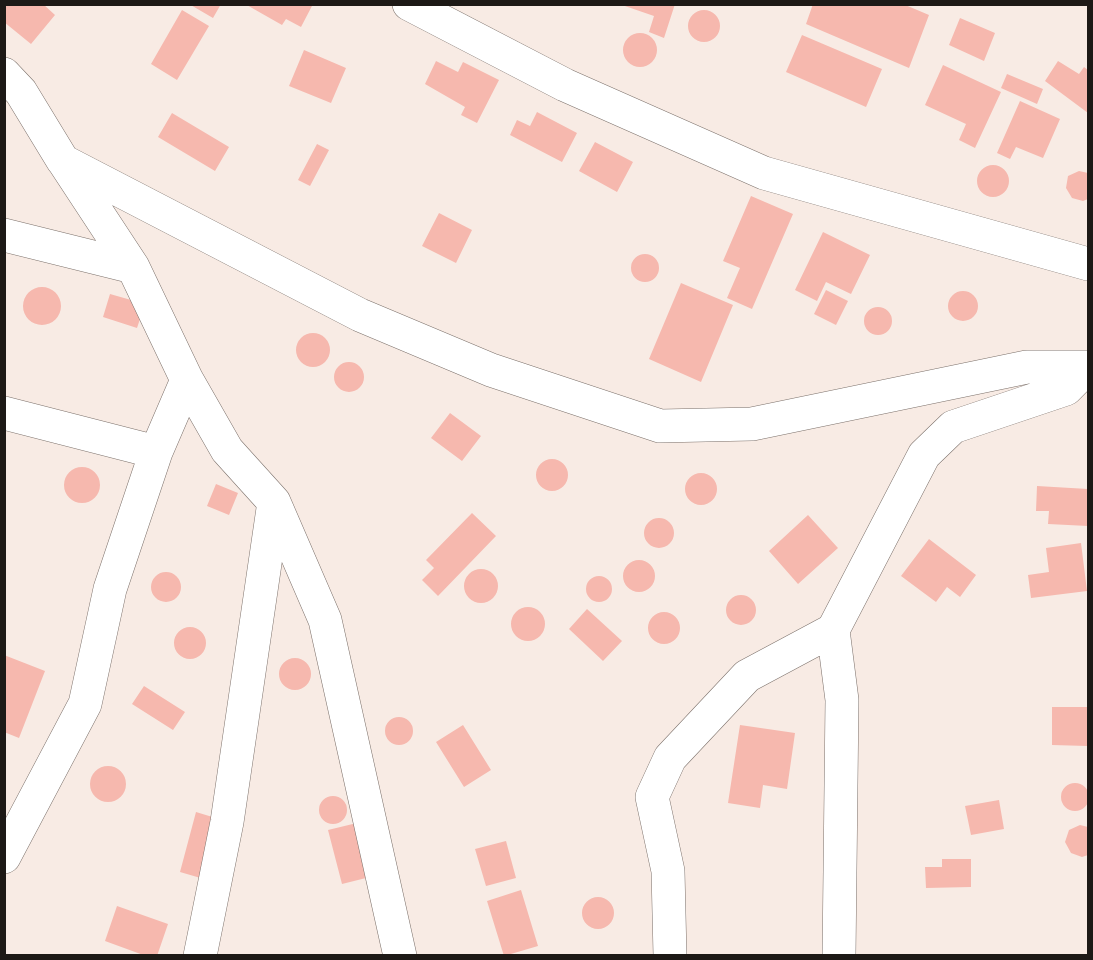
<!DOCTYPE html>
<html>
<head>
<meta charset="utf-8">
<style>
	body { margin:0 }
	#map { position:relative; width:1093px; height:960px; overflow:hidden; background:#f8ebe4; font-family:"Exo 2",sans-serif }
	canvas { display:block }
	.frame { position:absolute; inset:0; border:6px solid #1d1916; pointer-events:none }
</style>
</head>
<body>
<div id="map">
<canvas width="1093" height="960"></canvas>
<div class="frame"></div>
</div>
<script>
const ctx = document.querySelector('canvas').getContext('2d');
ctx.lineJoin = 'round';
function paint(path, color) { ctx.fillStyle = color; ctx.fill(path, 'evenodd'); }
const shape = rows => new Path2D(rows.map(r => 'M' + r).join(''));
function stroke(path, color, width, dash) { ctx.strokeStyle = color; ctx.lineWidth = width; ctx.lineCap = dash ? 'butt' : 'round'; ctx.setLineDash(dash || []); ctx.stroke(path); }
paint(shape([
	[4,4,43,4,55,15,31,44,4,22],
	[189,4,221,4,213,18],
	[245,4,313,4,301,27,286,19,282,25],
	[675,4,664,38,649,32,654,16,622,5],
	[813,4,903,4,929,15,909,68,806,24],
	'688 26a16 16 0 1 1 32 0a16 16 0 1 1-32 0Z',
	[182,10,209,26,177,80,151,64],
	[960,18,995,33,984,61,949,45],
	'623 50a17 17 0 1 1 34 0a17 17 0 1 1-34 0Z',
	[802,35,882,69,866,107,786,72],
	[304,50,346,68,331,103,289,86],
	[436,61,458,72,463,62,499,80,477,123,461,115,465,107,425,84],
	[1058,61,1079,74,1084,67,1088,70,1088,113,1045,81],
	[943,65,1001,92,975,148,959,140,966,124,925,105],
	[1007,74,1043,89,1037,104,1001,88],
	[1020,101,1060,119,1043,158,1016,147,1010,159,997,153],
	[537,112,577,133,562,162,510,135,517,120,530,126],
	[172,113,229,147,215,171,158,137],
	[595,142,633,162,617,192,579,171],
	[317,144,329,150,310,186,298,180],
	'977 181a16 16 0 1 1 32 0a16 16 0 1 1-32 0Z',
	[1079,171,1088,173,1088,199,1083,201,1072,198,1066,188,1068,176],
	[751,196,793,214,752,309,727,298,740,268,723,261],
	[439,213,472,230,456,263,422,246],
	[823,232,870,255,851,294,826,282,817,301,795,290],
	'631 268a14 14 0 1 1 28 0a14 14 0 1 1-28 0Z',
	[681,283,733,305,701,382,649,359],
	'23 306a19 19 0 1 1 38 0a19 19 0 1 1-38 0Z',
	[826,290,848,301,836,325,814,314],
	'948 306a15 15 0 1 1 30 0a15 15 0 1 1-30 0Z',
	[110,294,145,304,137,328,103,317],
	'864 321a14 14 0 1 1 28 0a14 14 0 1 1-28 0Z',
	'296 350a17 17 0 1 1 34 0a17 17 0 1 1-34 0Z',
	'334 377a15 15 0 1 1 30 0a15 15 0 1 1-30 0Z',
	[450,413,481,436,462,461,431,438],
	'536 475a16 16 0 1 1 32 0a16 16 0 1 1-32 0Z',
	'64 485a18 18 0 1 1 36 0a18 18 0 1 1-36 0Z',
	'685 489a16 16 0 1 1 32 0a16 16 0 1 1-32 0Z',
	[216,484,238,493,229,515,207,506],
	[1037,486,1088,489,1088,526,1048,524,1049,511,1036,511],
	[472,513,496,536,438,596,422,580,434,568,426,560],
	[808,515,838,548,798,584,769,551],
	'644 533a15 15 0 1 1 30 0a15 15 0 1 1-30 0Z',
	[929,539,976,575,960,597,947,587,936,602,901,576],
	[1081,543,1087,591,1031,598,1028,575,1049,572,1046,548],
	'623 576a16 16 0 1 1 32 0a16 16 0 1 1-32 0Z',
	'464 586a17 17 0 1 1 34 0a17 17 0 1 1-34 0Z',
	'151 587a15 15 0 1 1 30 0a15 15 0 1 1-30 0Z',
	'586 589a13 13 0 1 1 26 0a13 13 0 1 1-26 0Z',
	'726 610a15 15 0 1 1 30 0a15 15 0 1 1-30 0Z',
	'511 624a17 17 0 1 1 34 0a17 17 0 1 1-34 0Z',
	[587,609,622,641,603,661,569,629],
	'648 628a16 16 0 1 1 32 0a16 16 0 1 1-32 0Z',
	'174 643a16 16 0 1 1 32 0a16 16 0 1 1-32 0Z',
	[4,655,45,671,19,738,4,732],
	'279 674a16 16 0 1 1 32 0a16 16 0 1 1-32 0Z',
	[144,686,185,712,173,730,132,704],
	[1052,707,1088,707,1088,746,1052,745],
	'385 731a14 14 0 1 1 28 0a14 14 0 1 1-28 0Z',
	[463,725,491,770,464,787,436,742],
	[740,725,795,733,787,789,763,785,760,808,728,803],
	'90 784a18 18 0 1 1 36 0a18 18 0 1 1-36 0Z',
	'1061 797a14 14 0 1 1 28 0a14 14 0 1 1-28 0Z',
	'319 810a14 14 0 1 1 28 0a14 14 0 1 1-28 0Z',
	[999,800,1004,829,971,835,965,806],
	[196,812,219,819,204,879,180,872],
	[361,822,374,876,342,884,328,830],
	[1080,825,1088,827,1088,855,1082,857,1071,853,1065,842,1069,830],
	[506,841,516,878,486,886,475,849],
	[942,859,971,859,971,887,926,888,925,867,942,867],
	[521,890,538,946,504,956,487,901],
	'582 913a16 16 0 1 1 32 0a16 16 0 1 1-32 0Z',
	[117,906,168,924,157,956,146,956,105,941]
]), '#f6b8ae');
const street = shape([
	[4,74,21,92,63,161,360,315,491,370,660,426,752,424,1027,367,1088,367],
	[64,162,133,267,187,380,227,450,274,502,325,620,400,956],
	[4,235,133,267],
	[4,413,156,452],
	[833,630,842,700,839,956],
	[4,857,85,704,110,589,156,452,187,380],
	[200,956,227,822,274,502],
	[670,956,668,871,652,797,670,758,747,676,833,630,924,455,953,427,1066,389,1088,367]
]);
const secondary = shape([
	[409,4,565,85,764,173,1088,264]
]);
stroke(street, '#7c716b', 34);
stroke(secondary, '#7c716b', 34);
stroke(street, '#fff', 33);
stroke(secondary, '#fff', 33);
</script>
</body>
</html>
